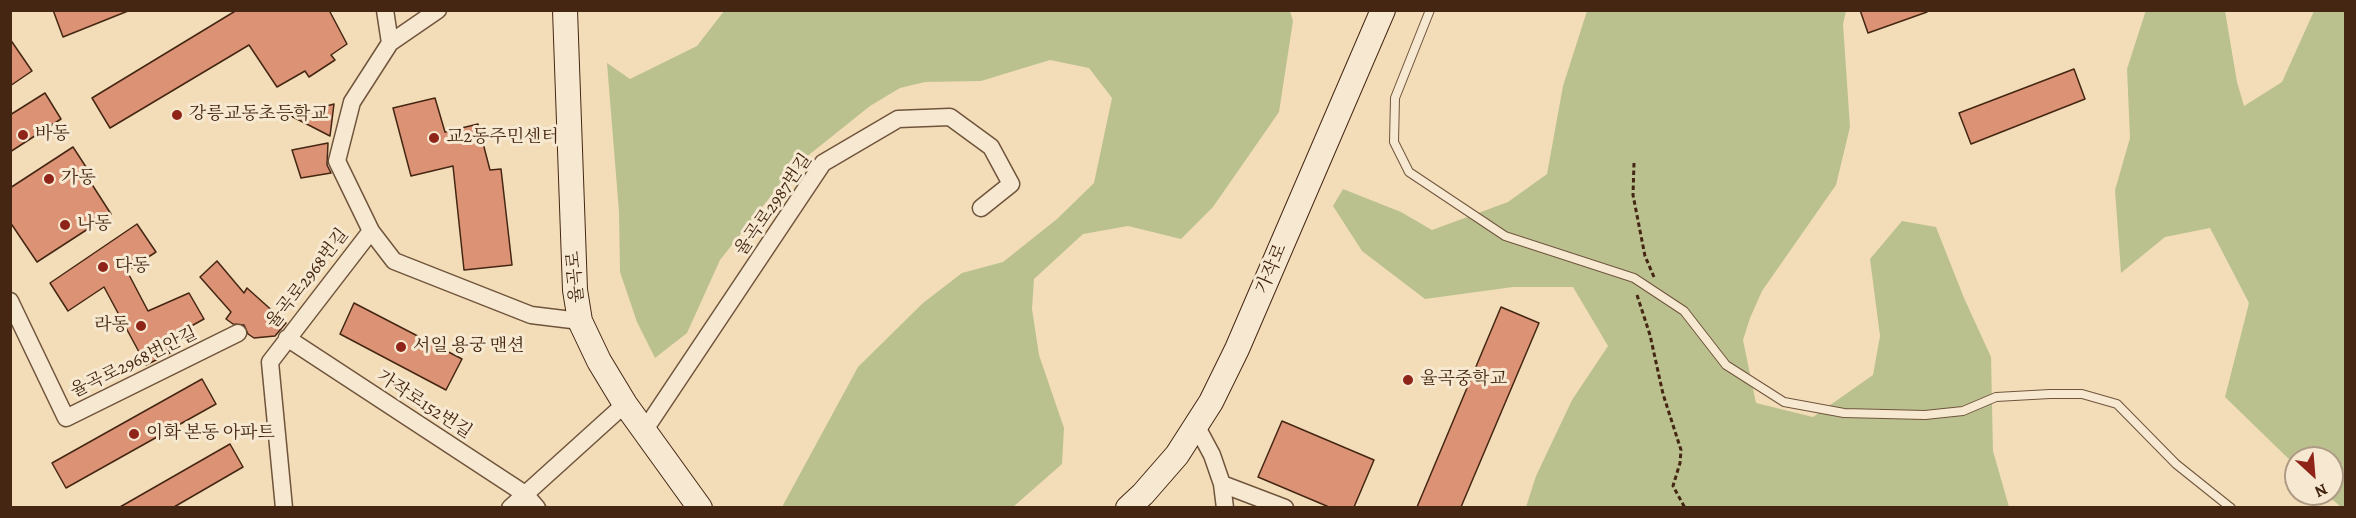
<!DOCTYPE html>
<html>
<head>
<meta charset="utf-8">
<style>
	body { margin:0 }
	#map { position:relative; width:2356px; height:518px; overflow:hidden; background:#f3ddb8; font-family:Alegreya,serif }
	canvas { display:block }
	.frame { position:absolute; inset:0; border:12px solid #442612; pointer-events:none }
	.north { position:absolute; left:2284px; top:446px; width:60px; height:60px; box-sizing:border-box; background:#f7e9d1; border:2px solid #af9b85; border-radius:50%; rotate:154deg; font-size:16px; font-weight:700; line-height:24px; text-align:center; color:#442612 }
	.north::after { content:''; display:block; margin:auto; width:21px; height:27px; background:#8f2418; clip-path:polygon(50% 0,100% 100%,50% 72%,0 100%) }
</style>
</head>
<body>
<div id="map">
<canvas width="2356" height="518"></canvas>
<div class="frame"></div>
<div class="north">N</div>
</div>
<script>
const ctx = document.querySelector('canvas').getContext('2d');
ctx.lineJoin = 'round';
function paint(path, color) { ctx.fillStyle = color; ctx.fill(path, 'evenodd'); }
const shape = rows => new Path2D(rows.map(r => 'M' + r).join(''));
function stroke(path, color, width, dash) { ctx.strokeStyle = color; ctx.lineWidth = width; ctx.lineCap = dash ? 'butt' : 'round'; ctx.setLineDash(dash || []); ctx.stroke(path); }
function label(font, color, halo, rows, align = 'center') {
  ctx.font = font + ' Alegreya,"Noto Serif KR",serif'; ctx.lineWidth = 6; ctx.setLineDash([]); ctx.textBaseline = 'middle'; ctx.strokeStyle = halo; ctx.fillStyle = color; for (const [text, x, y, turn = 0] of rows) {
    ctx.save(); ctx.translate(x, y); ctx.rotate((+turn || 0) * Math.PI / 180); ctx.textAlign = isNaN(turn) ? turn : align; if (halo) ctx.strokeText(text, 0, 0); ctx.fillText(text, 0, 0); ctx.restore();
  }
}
paint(shape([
	[2146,10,2225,11,2237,82,2244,106,2282,82,2314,11,2345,11,2345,507,2341,507,2326,494,2332,494,2332,458,2296,458,2296,466,2225,397,2249,303,2210,228,2165,237,2121,273,2115,190,2130,138,2127,69],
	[1290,11,1293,21,1279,112,1213,207,1181,239,1128,226,1083,234,1034,279,1032,309,1039,355,1064,428,1062,464,1013,507,782,507,858,367,923,303,962,273,1003,262,1057,219,1094,183,1112,98,1089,68,1050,60,981,81,925,82,900,88,870,106,795,166,720,260,687,333,655,358,637,322,620,272,619,212,607,63,630,79,697,46,724,11],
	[1587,11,1846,11,1843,24,1850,127,1836,185,1762,291,1750,318,1743,340,1756,403,1813,417,1873,375,1880,336,1870,259,1902,221,1936,227,1964,298,1991,357,1993,451,2009,507,1526,507,1536,476,1572,400,1608,346,1573,287,1513,287,1425,299,1362,251,1333,206,1343,189,1401,212,1432,230,1508,202,1547,174,1563,86]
]), '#bac18f');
const building = shape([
	[53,10,128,10,128,11,63,37,53,10],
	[237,10,329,10,347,44,331,55,335,60,309,77,305,71,277,87,249,45,110,128,92,98,237,10],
	[1860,10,1927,10,1927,12,1868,33,1860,10],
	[10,39,32,71,10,86,10,39],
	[2074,69,2085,99,1971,144,1959,113,2074,69],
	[45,93,61,119,10,152,10,115,45,93],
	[435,98,445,132,478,124,490,170,501,169,512,265,464,270,453,166,411,176,393,108,435,98],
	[334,104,330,136,291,116,334,104],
	[328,143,327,165,331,173,301,178,292,150,328,143],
	[73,147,88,170,84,172,111,214,37,262,10,222,10,188,73,147],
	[137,224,156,252,127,271,148,311,189,293,204,319,164,341,170,353,146,365,104,287,68,311,50,283,137,224],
	[217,261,244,293,247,288,286,323,275,336,254,338,248,334,244,325,233,324,226,319,231,312,200,277,217,261],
	[354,303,462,359,446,390,340,334,354,303],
	[1501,307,1539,323,1461,507,1417,507,1501,307],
	[202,379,216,404,66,488,52,463,202,379],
	[1282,421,1374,460,1354,507,1329,507,1258,477,1282,421],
	[230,444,243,467,174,507,120,507,230,444]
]);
paint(building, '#db9275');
stroke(building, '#442612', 1.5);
const lane = shape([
	[1430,10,1395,98,1394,142,1409,172,1505,236,1634,278,1684,311,1726,365,1784,402,1844,413,1925,415,1963,411,1996,397,2050,394,2082,394,2117,404,2176,464,2231,508]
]);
const street = shape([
	[385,10,390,43],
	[371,231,394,261,531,315,580,321],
	[10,301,66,418,238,333],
	[287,338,525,494,537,508],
	[1197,427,1212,455,1222,484,1225,508],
	[644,431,823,163,898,119,950,117,991,147,1011,184,981,208],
	[1222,484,1285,508],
	[284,508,270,362,371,231,337,161,352,102,390,43,438,10],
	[510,508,625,404]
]);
const secondary = shape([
	[565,10,575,290,580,321,599,361,625,404,700,508],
	[1128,508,1143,494,1177,455,1211,402,1237,349,1383,10]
]);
stroke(lane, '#70543c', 10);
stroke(street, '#70543c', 19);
stroke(secondary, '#442612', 26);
stroke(shape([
	[1634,163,1633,195,1645,256,1654,277],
	[1637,295,1650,335,1663,394,1681,450,1680,463,1673,486,1685,508]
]), '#442612', 3, [4.5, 3]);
stroke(lane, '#f7e9d1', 8);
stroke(street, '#f7e9d1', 16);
stroke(secondary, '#f7e9d1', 24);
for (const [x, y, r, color] of [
	[177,115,6,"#8f2418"],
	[23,135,6,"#8f2418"],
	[434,138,6,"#8f2418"],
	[49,179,6,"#8f2418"],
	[65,225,6,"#8f2418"],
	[103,267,6,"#8f2418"],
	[141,326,6,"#8f2418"],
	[401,347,6,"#8f2418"],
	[1408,380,6,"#8f2418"],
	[134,434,6,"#8f2418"]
]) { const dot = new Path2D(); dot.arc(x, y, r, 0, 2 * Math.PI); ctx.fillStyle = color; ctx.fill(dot); stroke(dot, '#f7e9d1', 2); }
label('18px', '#442612', '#f7e9d1', [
	["강릉교동초등학교",189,115],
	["바동",35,135],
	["교2동주민센터",446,138],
	["가동",61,179],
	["나동",77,225],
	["다동",115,267],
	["라동",129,326,"right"],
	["서일 용궁 맨션",413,347],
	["율곡중학교",1420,380],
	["이화 본동 아파트",146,434]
], 'left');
label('18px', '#442612', '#f7e9d1', [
	["율곡로2987번길",774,205,-55],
	["가작로",1272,269,-67],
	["율곡로",576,277,-95],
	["율곡로2968번길",308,279,-52],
	["율곡로2968번안길",134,363,-26],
	["가작로152번길",424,405,33]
]);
</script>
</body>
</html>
